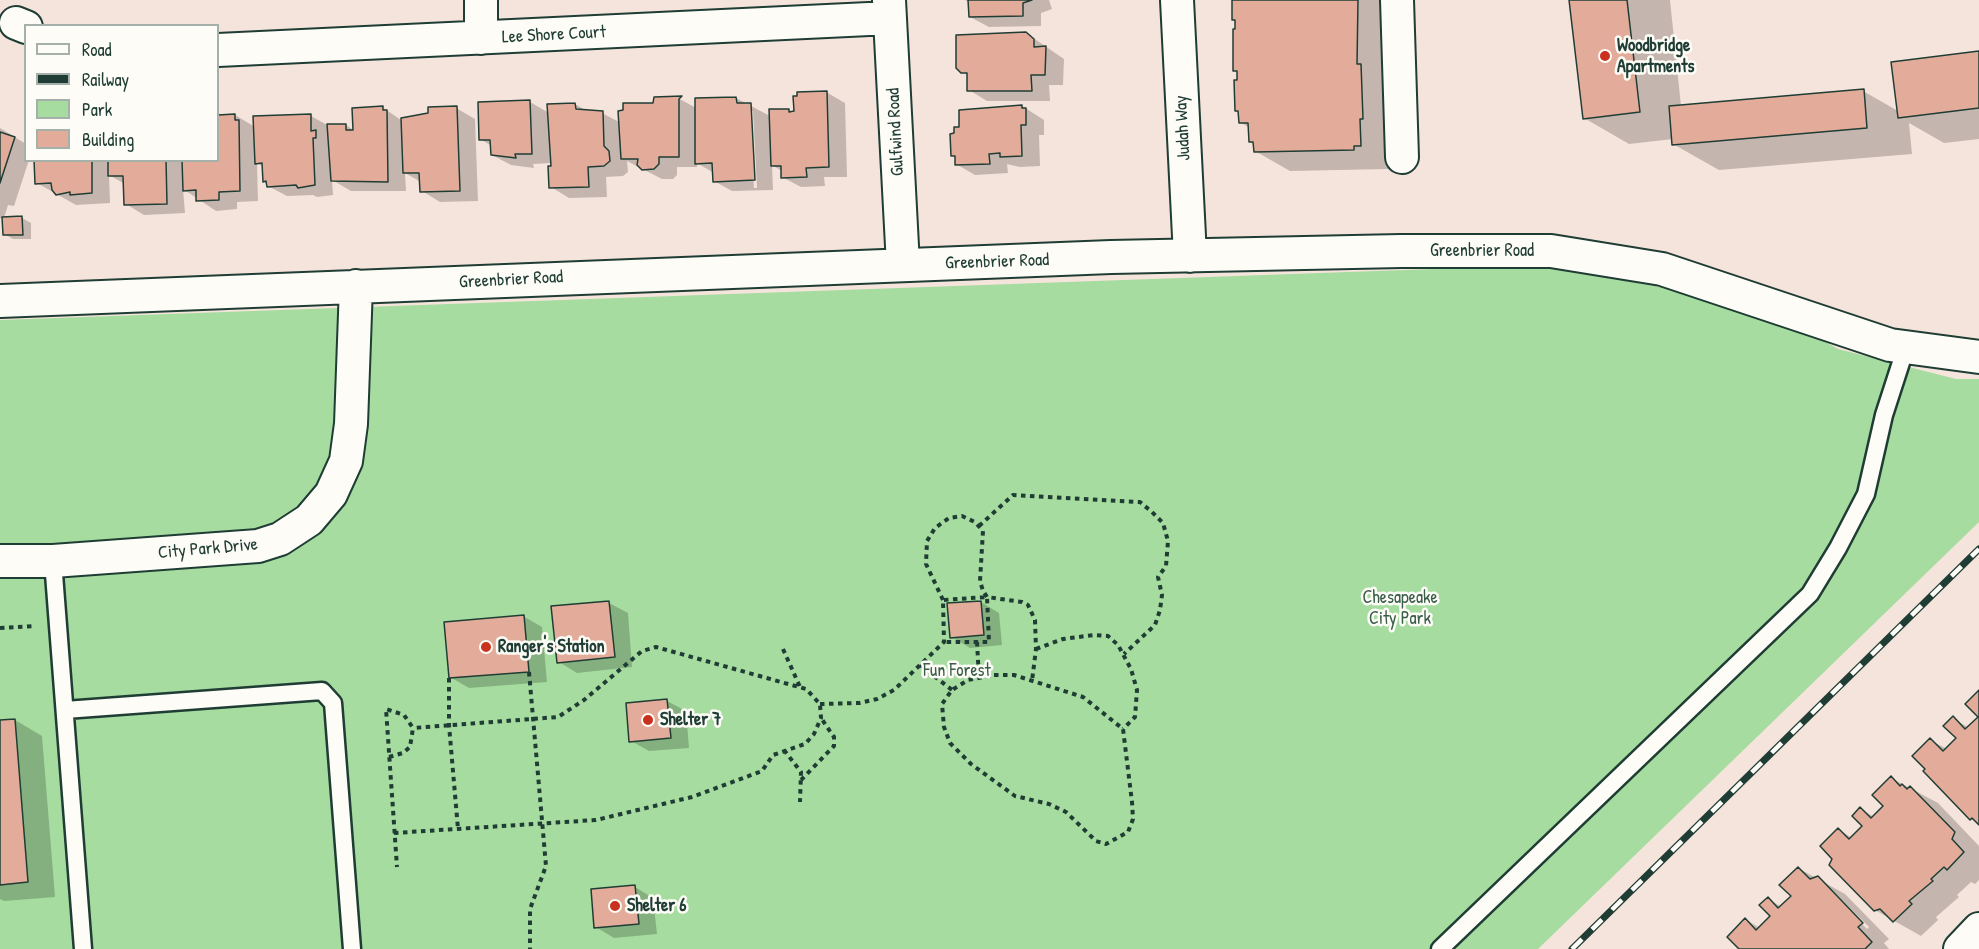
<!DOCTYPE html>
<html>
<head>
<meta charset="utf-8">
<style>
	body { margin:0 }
	#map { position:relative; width:1979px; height:949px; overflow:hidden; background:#f5e4db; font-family:"Patrick Hand",sans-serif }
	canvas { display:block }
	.legend { position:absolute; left:24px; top:24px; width:195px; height:138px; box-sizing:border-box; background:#fdfcf7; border:2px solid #a4b0a9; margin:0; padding:8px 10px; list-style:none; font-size:18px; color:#1f3d34 }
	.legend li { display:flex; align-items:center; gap:12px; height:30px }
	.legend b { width:30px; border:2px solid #a4b0a9 }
</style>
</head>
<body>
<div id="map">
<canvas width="1979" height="949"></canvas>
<ul class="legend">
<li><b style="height:8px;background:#fdfcf7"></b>Road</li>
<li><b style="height:8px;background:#1f3d34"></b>Railway</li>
<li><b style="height:16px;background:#a6dc9f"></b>Park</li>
<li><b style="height:16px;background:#e3ac9a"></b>Building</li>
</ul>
</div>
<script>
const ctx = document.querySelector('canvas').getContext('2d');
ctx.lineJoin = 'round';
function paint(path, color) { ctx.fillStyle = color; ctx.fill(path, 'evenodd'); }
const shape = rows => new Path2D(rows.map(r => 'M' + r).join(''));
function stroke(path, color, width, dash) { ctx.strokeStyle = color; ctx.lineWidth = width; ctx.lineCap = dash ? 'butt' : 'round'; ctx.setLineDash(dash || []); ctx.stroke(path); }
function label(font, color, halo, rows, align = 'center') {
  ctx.font = font + ' "Patrick Hand",sans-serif'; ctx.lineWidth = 5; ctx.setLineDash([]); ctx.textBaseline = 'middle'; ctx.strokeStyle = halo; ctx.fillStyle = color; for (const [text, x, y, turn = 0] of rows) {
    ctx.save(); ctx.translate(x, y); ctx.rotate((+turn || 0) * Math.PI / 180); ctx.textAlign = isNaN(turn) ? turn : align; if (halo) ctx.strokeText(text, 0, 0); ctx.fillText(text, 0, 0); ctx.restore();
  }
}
paint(shape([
	[1489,267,1561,269,1694,293,1789,321,1838,349,1956,379,1979,379,1979,522,1538,949,0,949,0,320]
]), '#a6dc9f');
paint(shape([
	[965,0,1049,0,1052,9,1041,13,1041,26,989,27,970,17,970,3],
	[1233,0,1391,0,1395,165,1388,165,1388,169,1290,171,1255,151,1255,143,1250,141,1250,128,1240,122,1240,112,1236,110,1239,72,1235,70,1237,30],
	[1571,0,1670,0,1681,106,1863,91,1898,111,1979,52,1979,139,1944,143,1909,123,1912,154,1719,170,1673,144,1673,139,1629,144,1584,118],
	[1026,33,1064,59,1063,85,1049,85,1050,101,987,101,969,90,969,75,962,71],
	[826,92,845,103,847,177,824,177,825,186,801,187,782,177,782,171,772,165,773,190,732,191,714,181,714,173,697,163,697,167,677,167,677,175,673,179,662,179,627,161,628,172,623,176,606,177,607,197,569,198,551,187,552,163,533,164,534,168,511,165,492,155,492,146,480,139,530,102,549,113,575,104,585,110,602,113,621,123,655,104,678,98,696,108,736,98,770,116,789,110,795,114],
	[750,111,753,111,757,188,754,188],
	[1022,106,1044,120,1044,135,1039,135,1040,166,1020,167,1007,164,1008,173,975,175,956,164,956,158,953,156],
	[382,107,401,120,456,108,475,119,478,201,440,202,422,191,421,182,405,173,406,191,351,191,332,180,333,195,317,197,313,195,287,196,268,186,264,181,264,167,257,163,258,201,237,202,237,209,216,211,183,189,185,213,144,215,126,204,125,184,109,175,110,203,76,205,37,183,35,160,218,160,218,116,235,115,255,127,311,116,329,126,346,125,355,131],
	[0,128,26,144,26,160,29,160,14,206,8,205,4,218,22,218,31,223,31,239,13,239,4,234,4,219,0,218],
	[981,602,999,613,1002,645,970,648,952,637],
	[609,603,628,613,632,667,577,673,559,662],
	[523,616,542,627,547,682,469,688,450,677],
	[667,701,686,711,689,748,649,751,631,741],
	[1953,718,1969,728,1979,718,1979,824,1971,819,1930,740,1947,749,1958,738],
	[15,720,42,736,55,897,4,901,0,899,0,721],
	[1891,778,1938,803,1979,846,1979,880,1975,884,1971,882,1957,895,1959,897,1936,917,1938,920,1921,936,1875,910,1839,830,1852,838,1864,826,1861,809,1874,817,1885,806],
	[1798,868,1845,894,1889,939,1884,943,1889,949,1740,949,1746,920,1760,928,1772,916,1768,899,1782,907,1793,896],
	[1829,891,1833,891,1869,927,1867,929],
	[635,887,653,898,657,934,614,938,596,927]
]), '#0003');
const building = shape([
	[968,0,1032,0,1023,3,1023,16,969,17,968,0],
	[1232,0,1358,0,1357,64,1361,64,1363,119,1360,119,1361,146,1354,146,1354,150,1254,152,1253,142,1249,142,1248,123,1239,123,1238,111,1235,111,1234,80,1237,80,1237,71,1233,71,1233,29,1235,29,1235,20,1232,20,1232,0],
	[1569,0,1627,0,1640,112,1583,119,1569,0],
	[1026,32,1034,39,1034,47,1046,46,1045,75,1031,75,1032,91,967,91,967,73,961,73,956,68,956,35,1026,32],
	[1979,51,1979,108,1898,118,1891,62,1979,51],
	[1864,89,1867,128,1672,145,1669,106,1864,89],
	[827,91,829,167,806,168,807,177,781,178,781,166,771,166,769,109,789,109,789,112,794,111,793,96,797,96,797,92,827,91],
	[682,96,679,99,679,157,659,157,659,164,654,169,642,170,637,165,638,159,621,159,618,111,623,110,623,103,653,103,654,97,682,96],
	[736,97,737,103,751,103,755,180,713,182,712,163,695,164,695,98,736,97],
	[530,100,532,154,515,154,516,158,491,155,490,140,479,140,478,102,530,100],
	[575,103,576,109,603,111,604,146,609,151,610,161,604,166,588,167,589,187,549,188,548,166,551,166,547,104,575,103],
	[1022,105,1022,108,1026,108,1026,125,1021,125,1022,156,1000,157,1000,153,989,154,990,164,955,165,955,156,951,156,950,134,954,133,954,127,959,127,959,110,1022,105],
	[383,106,383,110,387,110,388,182,331,181,327,124,346,124,346,130,353,130,352,108,383,106],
	[457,106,460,191,420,192,419,173,403,173,401,118,428,113,428,107,457,106],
	[235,114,235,120,239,120,240,191,219,192,219,200,196,201,196,190,183,191,182,160,218,160,218,115,235,114],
	[311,114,311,131,316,130,316,138,313,138,315,185,298,188,296,185,267,187,266,181,263,182,262,163,255,164,253,116,311,114],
	[0,132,15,137,0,183,0,132],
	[34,160,92,160,92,193,70,195,70,192,56,195,52,190,51,183,35,184,34,160],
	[108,160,166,160,167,204,124,205,123,176,108,176,108,160],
	[22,216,23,235,3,235,2,217,22,216],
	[609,601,615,657,557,663,551,606,609,601],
	[981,601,984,635,950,638,947,603,981,601],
	[524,615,529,672,449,678,444,622,524,615],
	[1979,690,1979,825,1972,818,1970,820,1923,771,1925,769,1912,756,1930,738,1943,751,1956,738,1943,726,1953,716,1965,729,1978,717,1965,704,1979,690],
	[667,699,671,738,629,742,626,703,667,699],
	[15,719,28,882,0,885,0,720,15,719],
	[1891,776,1900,786,1902,784,1907,789,1910,786,1955,832,1952,839,1964,852,1947,870,1944,867,1931,879,1933,881,1909,901,1912,904,1893,922,1880,909,1874,911,1829,865,1832,859,1820,846,1838,828,1849,839,1862,826,1852,816,1860,807,1871,818,1883,806,1872,795,1891,776],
	[1798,867,1810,879,1818,876,1863,923,1858,927,1872,942,1865,949,1739,949,1727,937,1745,918,1756,930,1770,916,1759,905,1768,897,1778,908,1791,896,1779,885,1798,867],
	[635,885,639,924,594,928,591,889,635,885]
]);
paint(building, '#e3ac9a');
stroke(building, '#1f3d34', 1.5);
const service = shape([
	[53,561,83,949],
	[65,710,322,691,333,703,352,949],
	[1440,949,1810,594,1838,548,1866,494,1884,415,1906,347]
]);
const minor = shape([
	[481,0,481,38],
	[889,0,903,265],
	[1177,0,1190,256],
	[1397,0,1402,157],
	[16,23,26,27],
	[218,50,890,18],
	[0,301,1111,257,1401,251,1551,251,1662,269,1890,345,1979,357],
	[0,561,53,561,258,546,280,539,309,520,331,494,346,461,351,424,356,286],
	[1960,949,1979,929]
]);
stroke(service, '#1f3d34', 21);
stroke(minor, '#1f3d34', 36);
stroke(shape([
	[979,526,1013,495,1140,502,1152,512,1163,523,1168,541,1166,566,1158,577,1162,595,1160,610,1155,625,1124,654],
	[943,600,926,564,927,541,935,528,949,518,962,516,975,522,983,531,980,581,983,591,987,597,1022,602,1028,605,1035,620,1036,649,1032,681],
	[0,628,35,626],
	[977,642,979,678],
	[783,649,800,687],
	[1036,649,1063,639,1094,635,1108,636,1118,645,1131,669,1137,690,1135,717,1123,729],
	[920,665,952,690],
	[529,672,546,866,530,909,530,949],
	[994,675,1014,675,1083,697,1123,729,1132,802,1133,819,1128,832,1106,844,1096,841,1066,812,1049,804,1015,796,971,764,950,743,944,727,942,704,952,690,968,680,994,675],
	[449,678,449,725,458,829],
	[820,704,859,703,877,699,894,690,944,642,943,600,987,597,989,642,944,642],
	[784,750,801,772,800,802],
	[389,757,403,753,410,747,413,728,404,715,386,709,397,867],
	[801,780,834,746,834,737,821,718],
	[394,833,596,820,692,797,762,771,773,755,805,744,814,734,821,718,820,704,806,689,656,647,642,651,584,700,558,717,413,728]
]), '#1f3d34', 4, [4.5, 4.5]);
stroke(service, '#fdfcf7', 16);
stroke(minor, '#fdfcf7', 32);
const rail = shape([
	[1572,949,1979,549]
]);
stroke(rail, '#1f3d34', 7);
stroke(rail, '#fdfcf7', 4.5, [14]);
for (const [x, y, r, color] of [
	[1605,56,6,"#c8321e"],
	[486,647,6,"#c8321e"],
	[648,720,6,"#c8321e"],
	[615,906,6,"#c8321e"]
]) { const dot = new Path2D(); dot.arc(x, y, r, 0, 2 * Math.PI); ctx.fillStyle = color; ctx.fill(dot); stroke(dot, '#fdfcf7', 2); }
label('18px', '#1f3d34', '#fdfcf7', [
	["Lee Shore Court",554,35,-3],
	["Judah Way",1183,128,-93],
	["Gulfwind Road",896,132,-93],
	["Greenbrier Road",1482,251],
	["Greenbrier Road",997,262,-2],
	["Greenbrier Road",511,280,-3],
	["City Park Drive",208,549,-5]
]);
label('bold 18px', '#1f3d34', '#fdfcf7', [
	["Woodbridge",1617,46],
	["Apartments",1617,67],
	["Ranger's Station",498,647],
	["Shelter 7",660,720],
	["Shelter 6",627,906]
], 'left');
label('18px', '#3a5d49', '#fdfcf7', [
	["Chesapeake",1400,598],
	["City Park",1400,619],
	["Fun Forest",957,671]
]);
</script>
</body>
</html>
